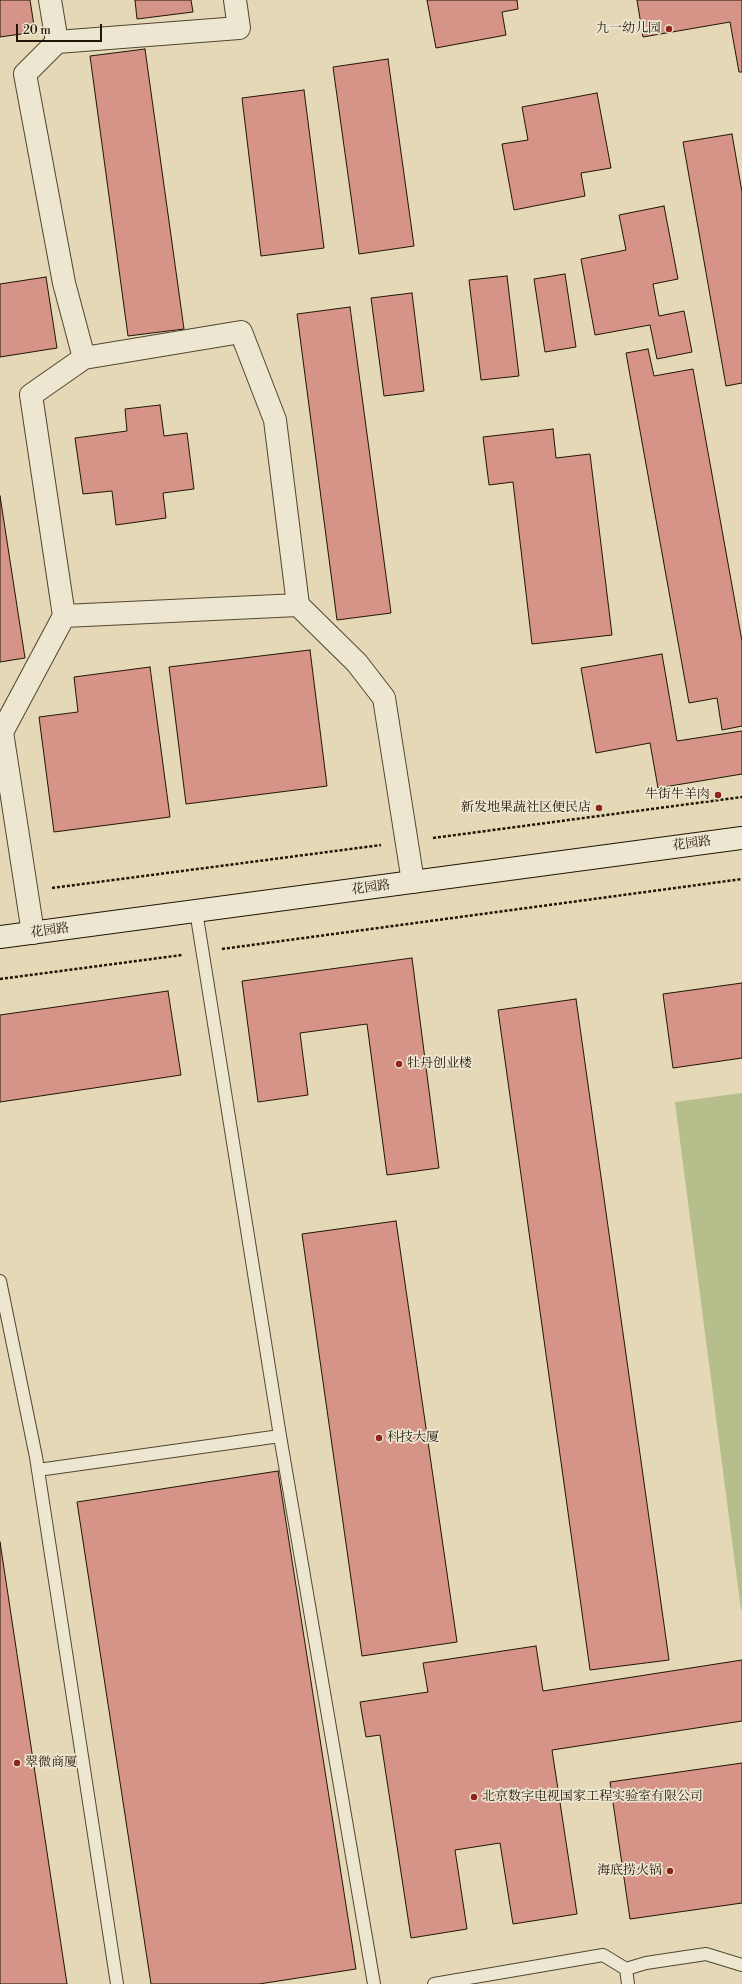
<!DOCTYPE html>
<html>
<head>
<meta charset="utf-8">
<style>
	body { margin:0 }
	#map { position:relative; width:742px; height:1984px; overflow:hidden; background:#e4d8b6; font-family:"Libre Bodoni",serif }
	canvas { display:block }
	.scale { position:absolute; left:16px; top:24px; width:86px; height:18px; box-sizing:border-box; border:2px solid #211507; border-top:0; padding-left:5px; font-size:12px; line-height:14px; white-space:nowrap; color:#211507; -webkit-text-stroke:3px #ede6d0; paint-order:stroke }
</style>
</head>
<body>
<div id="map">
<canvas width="742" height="1984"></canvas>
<div class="scale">20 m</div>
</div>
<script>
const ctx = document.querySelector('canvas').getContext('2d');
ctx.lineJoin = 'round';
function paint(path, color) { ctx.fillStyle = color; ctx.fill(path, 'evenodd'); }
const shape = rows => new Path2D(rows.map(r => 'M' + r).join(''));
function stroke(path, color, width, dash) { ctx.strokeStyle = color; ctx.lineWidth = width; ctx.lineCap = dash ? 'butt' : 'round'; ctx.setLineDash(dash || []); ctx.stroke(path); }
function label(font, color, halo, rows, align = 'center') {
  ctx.font = font + ' "Libre Bodoni","Noto Serif SC",serif'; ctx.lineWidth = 3.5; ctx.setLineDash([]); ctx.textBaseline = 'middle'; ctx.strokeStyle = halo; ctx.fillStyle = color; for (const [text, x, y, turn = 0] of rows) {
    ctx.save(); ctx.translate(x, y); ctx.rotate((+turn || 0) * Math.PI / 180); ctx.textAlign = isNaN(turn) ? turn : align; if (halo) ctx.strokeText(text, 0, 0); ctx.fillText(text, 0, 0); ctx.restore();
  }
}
paint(shape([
	[742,1093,742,1609,741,1610,675,1102]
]), '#b6be8c');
const building = shape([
	[0,0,30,0,35,32,0,37,0,0],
	[135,0,191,0,193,12,137,19,135,0],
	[427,0,517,0,518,9,502,12,506,35,436,48,427,0],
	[637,0,742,0,742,72,739,72,730,22,643,37,637,0],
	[145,49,184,329,128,336,90,56,145,49],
	[388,59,414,246,359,254,333,67,388,59],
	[304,90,324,248,261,256,242,98,304,90],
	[597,93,611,168,581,173,585,196,514,210,502,144,528,140,522,107,597,93],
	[732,134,742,192,742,383,726,386,683,142,732,134],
	[664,206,678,279,653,284,659,316,684,311,692,352,657,359,650,325,595,335,581,259,626,250,619,215,664,206],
	[565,274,576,347,545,352,534,279,565,274],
	[507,276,519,376,481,380,469,280,507,276],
	[46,277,57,348,0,357,0,284,46,277],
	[412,293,424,391,384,396,371,298,412,293],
	[350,307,391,613,337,620,297,314,350,307],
	[648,349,654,376,693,369,742,641,742,726,722,730,717,698,689,703,626,353,648,349],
	[160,405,164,436,187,433,194,489,163,493,166,518,116,525,112,491,83,494,75,438,127,431,125,409,160,405],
	[553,429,556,458,590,454,612,635,532,644,513,482,489,485,483,437,553,429],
	[0,496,25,658,0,662,0,496],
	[310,650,327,786,186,804,169,667,310,650],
	[662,654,677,741,742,731,742,774,658,788,650,743,596,753,581,668,662,654],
	[150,667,170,817,54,832,39,717,78,712,74,677,150,667],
	[412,958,439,1168,387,1175,367,1024,300,1033,308,1095,258,1102,242,981,412,958],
	[742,983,742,1058,673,1068,663,994,742,983],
	[168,991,181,1075,0,1102,0,1015,168,991],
	[576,999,669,1660,590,1670,498,1010,576,999],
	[396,1221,457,1642,362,1656,302,1234,396,1221],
	[278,1471,356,1969,259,1984,151,1984,77,1502,278,1471],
	[0,1542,67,1984,0,1984,0,1542],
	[536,1646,543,1691,742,1660,742,1721,552,1750,577,1914,513,1924,500,1843,455,1850,467,1929,411,1938,380,1735,366,1737,360,1702,428,1692,423,1663,536,1646],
	[742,1763,742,1903,630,1919,610,1782,742,1763]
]);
paint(building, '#d59487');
stroke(building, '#211507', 1);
const lane = shape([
	[196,911,280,1436,374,1984],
	[0,1281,36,1457,117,1984],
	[38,1470,280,1436],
	[626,1969,646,1963,706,1954,742,1965],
	[434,1984,603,1955,626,1969,628,1984]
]);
const street = shape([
	[50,0,57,42,239,28,235,0],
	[57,42,25,74,64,283,84,358,241,332,275,420,298,605,357,663,384,698,413,882],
	[84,358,31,395,64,616,298,605],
	[33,933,2,732,64,616]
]);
const secondary = shape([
	[0,937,742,838]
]);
stroke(lane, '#524633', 14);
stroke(street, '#524633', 24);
stroke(secondary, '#211507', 24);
stroke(shape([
	[433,838,742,797],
	[52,888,381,845],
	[222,949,742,879],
	[0,979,182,955]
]), '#211507', 2.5, [3, 2]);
stroke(lane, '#ede6d0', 12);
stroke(street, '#ede6d0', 22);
stroke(secondary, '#ede6d0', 22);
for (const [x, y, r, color] of [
	[669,29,4,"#8f2418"],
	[718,795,4,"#8f2418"],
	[599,808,4,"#8f2418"],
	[399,1064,4,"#8f2418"],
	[379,1438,4,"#8f2418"],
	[17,1763,4,"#8f2418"],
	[474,1797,4,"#8f2418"],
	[670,1871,4,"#8f2418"]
]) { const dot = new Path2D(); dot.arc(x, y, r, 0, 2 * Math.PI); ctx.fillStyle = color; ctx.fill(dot); stroke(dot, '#ede6d0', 1.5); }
label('13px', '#211507', '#ede6d0', [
	["九一幼儿园",661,29],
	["牛街牛羊肉",710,795],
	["新发地果蔬社区便民店",591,808],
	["牡丹创业楼",407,1064,"left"],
	["科技大厦",387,1438,"left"],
	["翠微商厦",25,1763,"left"],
	["北京数字电视国家工程实验室有限公司",482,1797,"left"],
	["海底捞火锅",662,1871]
], 'right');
label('13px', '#211507', '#ede6d0', [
	["花园路",692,844,-8],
	["花园路",371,888,-8],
	["花园路",50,931,-8]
]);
</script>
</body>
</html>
